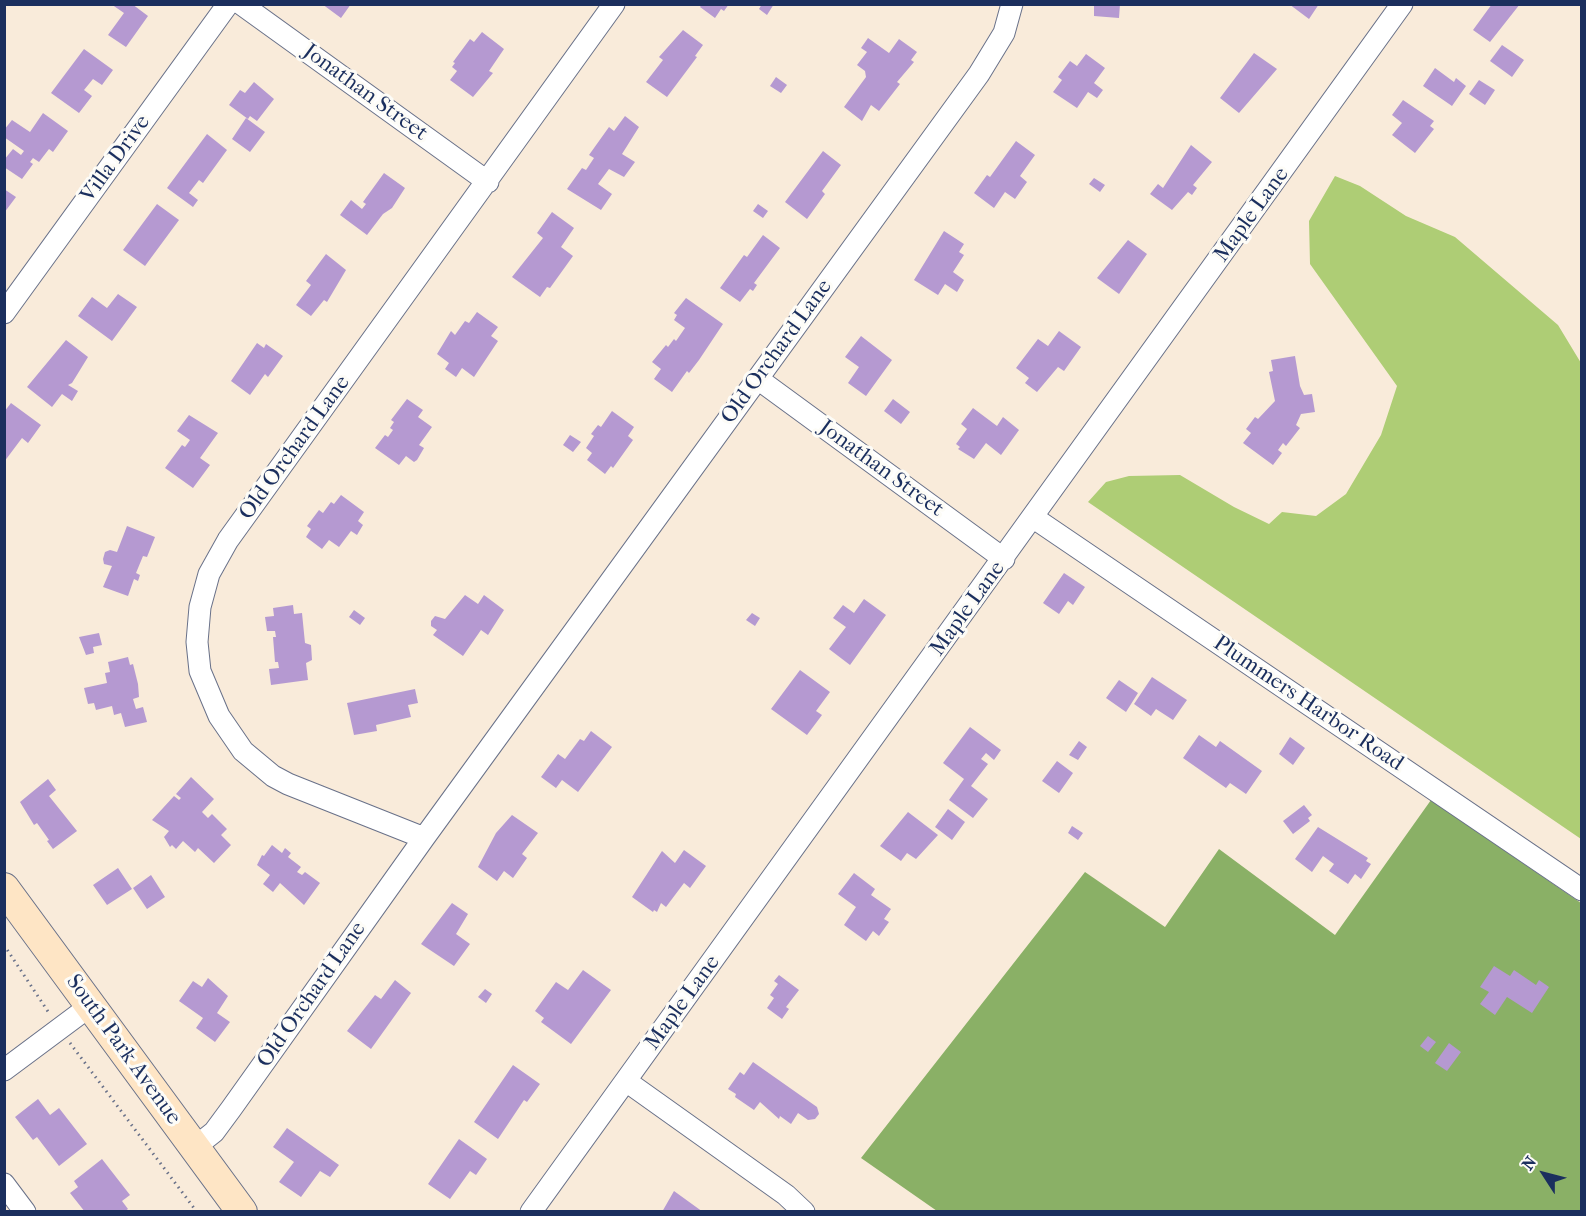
<!DOCTYPE html>
<html>
<head>
<meta charset="utf-8">
<style>
	body { margin:0 }
	#map { position:relative; width:1586px; height:1216px; overflow:hidden; background:#f9ebda; font-family:"IM FELL French Canon",serif }
	canvas { display:block }
	.frame { position:absolute; inset:0; border:6px solid #1b2f5e; pointer-events:none }
	.north { position:absolute; left:1514px; top:1144px; width:60px; height:60px; -webkit-text-stroke:4px #fdfcf7; paint-order:stroke; rotate:306deg; font-size:16px; font-weight:700; line-height:24px; text-align:center; color:#1b2f5e }
	.north::after { content:''; display:block; margin:auto; width:21px; height:27px; background:#1b2f5e; clip-path:polygon(50% 0,100% 100%,50% 72%,0 100%) }
</style>
</head>
<body>
<div id="map">
<canvas width="1586" height="1216"></canvas>
<div class="frame"></div>
<div class="north">N</div>
</div>
<script>
const ctx = document.querySelector('canvas').getContext('2d');
ctx.lineJoin = 'round';
function paint(path, color) { ctx.fillStyle = color; ctx.fill(path, 'evenodd'); }
const shape = rows => new Path2D(rows.map(r => 'M' + r).join(''));
function stroke(path, color, width, dash) { ctx.strokeStyle = color; ctx.lineWidth = width; ctx.lineCap = dash ? 'butt' : 'round'; ctx.setLineDash(dash || []); ctx.stroke(path); }
function label(font, color, halo, rows, align = 'center') {
  ctx.font = font + ' "IM FELL French Canon",serif'; ctx.lineWidth = 6; ctx.setLineDash([]); ctx.textBaseline = 'middle'; ctx.strokeStyle = halo; ctx.fillStyle = color; for (const [text, x, y, turn = 0] of rows) {
    ctx.save(); ctx.translate(x, y); ctx.rotate((+turn || 0) * Math.PI / 180); ctx.textAlign = isNaN(turn) ? turn : align; if (halo) ctx.strokeText(text, 0, 0); ctx.fillText(text, 0, 0); ctx.restore();
  }
}
paint(shape([
	[1335,176,1360,186,1406,216,1455,237,1558,325,1581,363,1581,839,1088,502,1106,482,1129,476,1180,475,1234,507,1269,524,1282,512,1316,516,1346,494,1381,435,1397,386,1310,264,1309,221]
]), '#aecd75');
paint(shape([
	[1431,800,1581,903,1581,1211,937,1211,861,1158,1085,872,1165,927,1219,849,1335,935]
]), '#8ab066');
paint(shape([
	[111,4,132,4,148,16,126,47,108,35,124,13],
	[322,4,351,4,341,18],
	[702,4,729,4,724,11,721,9,715,18,700,7],
	[762,4,774,4,767,15,759,9],
	[1094,4,1120,4,1119,18,1094,16],
	[1289,4,1319,4,1309,19],
	[1492,4,1520,4,1490,42,1473,30],
	[683,30,703,45,695,56,697,57,667,97,646,82,663,60,659,57],
	[482,32,504,49,489,71,493,73,473,97,450,80,457,71,452,67,455,63,453,62,470,39,474,42],
	[868,38,889,53,899,39,917,52,911,60,914,62,897,82,900,84,879,111,871,105,862,121,844,107,866,77,865,71,857,65,867,52,861,48],
	[1502,45,1524,60,1512,77,1490,61],
	[84,49,113,70,102,85,93,79,84,90,92,96,79,113,51,93],
	[1254,53,1277,69,1239,113,1220,98],
	[1086,54,1105,68,1094,83,1103,90,1097,98,1088,92,1077,108,1053,92,1062,80,1058,77,1070,61,1077,66],
	[1435,68,1454,82,1456,78,1466,86,1452,106,1423,86],
	[776,77,787,85,781,93,770,86],
	[1479,80,1495,90,1485,105,1469,94],
	[254,82,274,99,257,121,250,116,248,119,229,105,240,90,245,93],
	[1403,100,1434,121,1430,126,1434,129,1415,153,1392,135,1402,123,1392,115],
	[43,113,68,131,53,152,49,149,39,162,33,158,30,162,33,164,22,179,4,167,4,160,13,149,21,155,24,151,4,137,4,130,12,120,30,132],
	[625,116,639,127,622,154,635,162,624,177,609,169,598,184,612,194,601,210,567,189,582,168,586,170,594,158,589,155,609,127,614,131],
	[246,118,265,132,250,152,232,139],
	[207,134,227,150,203,183,199,180,189,193,198,200,193,207,167,188],
	[1016,141,1035,155,1020,176,1027,182,1015,199,1005,192,994,208,974,193,987,175,990,177],
	[1191,145,1212,162,1193,185,1197,188,1192,195,1188,192,1172,210,1150,194,1158,184,1163,188],
	[823,151,841,165,822,191,825,194,807,219,785,202],
	[384,173,405,188,392,208,383,214,367,235,340,215,351,200,362,209,366,204,363,202],
	[1094,178,1105,185,1100,192,1089,184],
	[4,189,16,197,4,213],
	[157,204,179,220,145,266,123,250],
	[758,204,768,211,763,218,753,211],
	[552,212,574,228,561,247,573,256,550,288,547,287,540,297,512,277,543,238,537,233],
	[944,231,964,244,959,252,964,255,953,272,964,280,957,292,945,284,938,295,914,280],
	[763,235,780,248,754,283,757,285,753,291,750,289,740,302,720,288,744,255,747,257],
	[1128,240,1147,254,1119,294,1097,278],
	[326,254,346,270,327,302,324,300,311,316,296,305,311,285,306,281],
	[118,294,137,307,112,341,78,316,92,297,107,308],
	[686,298,723,324,699,360,689,373,687,371,672,392,654,379,661,369,652,362,666,345,668,347,674,339,676,341,685,328,674,320,677,315,674,313],
	[477,312,498,327,491,336,498,341,474,377,462,368,456,377,445,369,449,363,437,354,451,331,455,335,465,321,469,323],
	[1059,331,1081,347,1064,371,1058,367,1037,392,1025,383,1029,378,1016,368,1038,339,1048,346],
	[861,336,892,360,866,396,848,383,859,367,845,357],
	[66,340,88,357,72,383,68,385,78,391,72,401,62,394,52,407,27,387],
	[257,343,264,348,266,344,283,356,268,377,265,374,250,395,231,381],
	[1295,356,1300,386,1304,395,1312,394,1315,412,1301,414,1296,425,1300,428,1286,446,1283,443,1278,450,1282,453,1273,465,1243,443,1251,433,1246,429,1255,417,1258,419,1275,401,1269,372,1273,371,1271,360],
	[407,399,423,410,418,417,432,427,419,445,424,448,417,460,414,462,406,456,399,465,375,448,385,435,388,437,393,430,390,428,394,422,391,420],
	[893,399,910,412,901,424,884,411],
	[11,403,41,425,28,443,22,438,4,462,4,412],
	[973,408,997,426,1003,417,1019,430,1001,455,986,443,974,459,958,449,960,447,956,444,967,429,961,424],
	[612,411,634,427,628,436,633,440,613,468,611,466,605,474,587,460,592,453,586,448,594,436,591,434,598,425,601,427],
	[189,415,218,433,200,458,210,465,193,488,165,468,182,445,185,447,190,440,177,431],
	[570,435,581,442,573,452,563,445],
	[341,495,364,512,358,521,363,525,357,535,351,531,339,547,329,540,322,549,306,537,311,529,307,526,319,510,323,513,331,502,334,504],
	[127,526,155,537,147,557,143,556,136,573,140,575,138,581,134,579,128,596,103,587,112,566,104,564,103,559,105,552,110,550,117,552],
	[1064,573,1085,587,1073,605,1068,601,1059,614,1043,603],
	[465,595,478,604,484,595,504,610,488,635,481,630,463,656,433,635,437,630,431,626,431,621,435,616,445,619],
	[864,599,886,615,850,665,829,649,846,627,833,618,843,605,854,613],
	[293,605,294,614,302,613,305,643,311,645,312,660,306,663,308,680,271,685,269,669,279,668,278,662,275,662,273,637,276,637,275,631,267,631,265,617,274,616,273,608],
	[354,610,365,618,360,625,349,617],
	[752,613,760,618,755,626,746,620],
	[99,633,102,645,93,647,94,653,86,655,79,637],
	[128,657,130,665,133,664,138,684,139,697,133,699,136,709,143,707,147,722,125,727,121,713,114,715,112,706,96,710,94,703,88,704,84,688,107,683,105,673,110,672,108,662],
	[800,670,830,692,816,711,822,715,807,735,771,709],
	[1152,677,1187,700,1173,720,1156,709,1151,716,1134,704],
	[1119,680,1138,693,1126,712,1106,698],
	[415,689,418,703,408,705,411,717,376,725,377,731,354,735,347,703],
	[970,727,1001,750,994,760,986,753,981,759,988,764,971,786,988,799,973,818,949,800,964,779,943,763],
	[591,731,612,747,578,792,562,780,556,788,541,777,558,754,565,759,580,739,584,741],
	[1199,735,1216,747,1220,741,1262,771,1246,794,1230,783,1226,788,1183,758],
	[1290,737,1305,748,1293,765,1279,754],
	[1079,741,1087,747,1078,760,1069,755],
	[1057,761,1073,773,1059,793,1042,781],
	[191,777,214,799,202,812,208,818,212,814,227,829,221,835,231,845,214,863,198,848,195,852,183,841,176,849,172,845,170,847,164,837,169,831,152,820,174,796,179,800,181,798,176,794],
	[48,779,56,790,49,796,77,831,53,849,47,841,49,840,37,823,34,825,20,802],
	[1304,805,1312,815,1308,818,1310,821,1293,834,1283,821],
	[948,809,965,822,952,840,935,827],
	[908,812,938,835,916,859,907,853,901,861,880,846],
	[512,815,538,833,522,854,527,858,513,878,504,871,497,881,478,867,496,833],
	[1072,826,1083,833,1078,840,1068,833],
	[1318,827,1368,858,1366,861,1371,864,1361,879,1355,874,1348,884,1329,871,1334,864,1323,856,1312,872,1295,859],
	[272,845,282,853,285,848,291,853,288,857,301,867,297,872,302,875,305,872,320,883,304,905,280,883,273,892,263,884,270,875,257,865,262,855,264,856],
	[684,850,706,866,690,888,684,883,666,907,661,903,657,912,654,910,653,912,632,897,662,851,675,863],
	[118,868,132,889,107,905,93,885],
	[854,873,875,889,871,895,891,909,884,919,889,922,879,936,873,931,866,941,844,925,856,907,838,894],
	[151,875,165,897,147,909,133,888],
	[452,903,468,914,456,934,470,944,454,966,421,944],
	[1494,966,1510,976,1514,970,1536,985,1539,980,1549,987,1532,1013,1507,997,1495,1015,1480,1004,1489,992,1480,987],
	[583,970,611,990,571,1044,541,1022,544,1018,535,1011,556,982,568,990],
	[779,975,799,990,786,1007,789,1009,782,1019,767,1008,774,998,770,995,778,984,774,981],
	[208,978,228,996,217,1013,230,1022,215,1042,196,1028,203,1018,179,1001,193,981,202,987],
	[395,980,411,993,371,1049,347,1031,375,995,381,999],
	[485,989,492,994,486,1003,478,997],
	[1428,1036,1436,1042,1428,1052,1420,1046],
	[1449,1043,1461,1052,1447,1071,1435,1063],
	[753,1062,817,1107,819,1114,815,1119,808,1120,798,1113,791,1124,780,1116,779,1119,760,1102,754,1110,735,1097,736,1094,728,1089,740,1072,744,1075],
	[513,1065,540,1084,527,1102,524,1100,498,1139,474,1122],
	[38,1099,50,1115,59,1108,87,1144,59,1166,37,1137,33,1140,15,1117],
	[287,1128,339,1165,330,1177,320,1171,301,1197,279,1182,294,1162,273,1147],
	[459,1139,487,1159,476,1175,470,1171,450,1199,428,1184],
	[102,1159,130,1195,122,1201,128,1209,124,1212,85,1212,70,1193,78,1187,74,1181],
	[674,1191,703,1212,662,1212]
]), '#b599d1');
const street = shape([
	[241,4,488,182],
	[4,313,228,4],
	[758,379,1004,559],
	[1034,518,1582,890],
	[424,838,288,784,273,776,243,751,219,716,200,671,197,642,200,607,209,574,228,540,614,4],
	[4,1070,90,1006],
	[626,1081,786,1195,804,1212],
	[195,1147,214,1132,231,1109,424,838,979,74,1004,33,1012,4],
	[4,1184,25,1212],
	[531,1212,1402,4]
]);
const secondary = shape([
	[4,888,242,1212]
]);
stroke(street, '#697189', 23);
stroke(secondary, '#697189', 32);
stroke(shape([
	[4,945,49,1013],
	[70,1043,197,1212]
]), '#697189', 3, [1.5, 4.5]);
stroke(street, '#fff', 21);
stroke(secondary, '#fee5c5', 30);
label('22px', '#1b2f5e', '#fdfcf7', [
	["Jonathan Street",365,93,36],
	["Villa Drive",116,159,-54],
	["Maple Lane",1252,215,-54],
	["Old Orchard Lane",777,352,-54],
	["Old Orchard Lane",295,448,-54],
	["Jonathan Street",881,469,36],
	["Maple Lane",968,609,-54],
	["Plummers Harbor Road",1308,704,34],
	["Old Orchard Lane",312,995,-55],
	["Maple Lane",683,1003,-54],
	["South Park Avenue",123,1050,54]
]);
</script>
</body>
</html>
